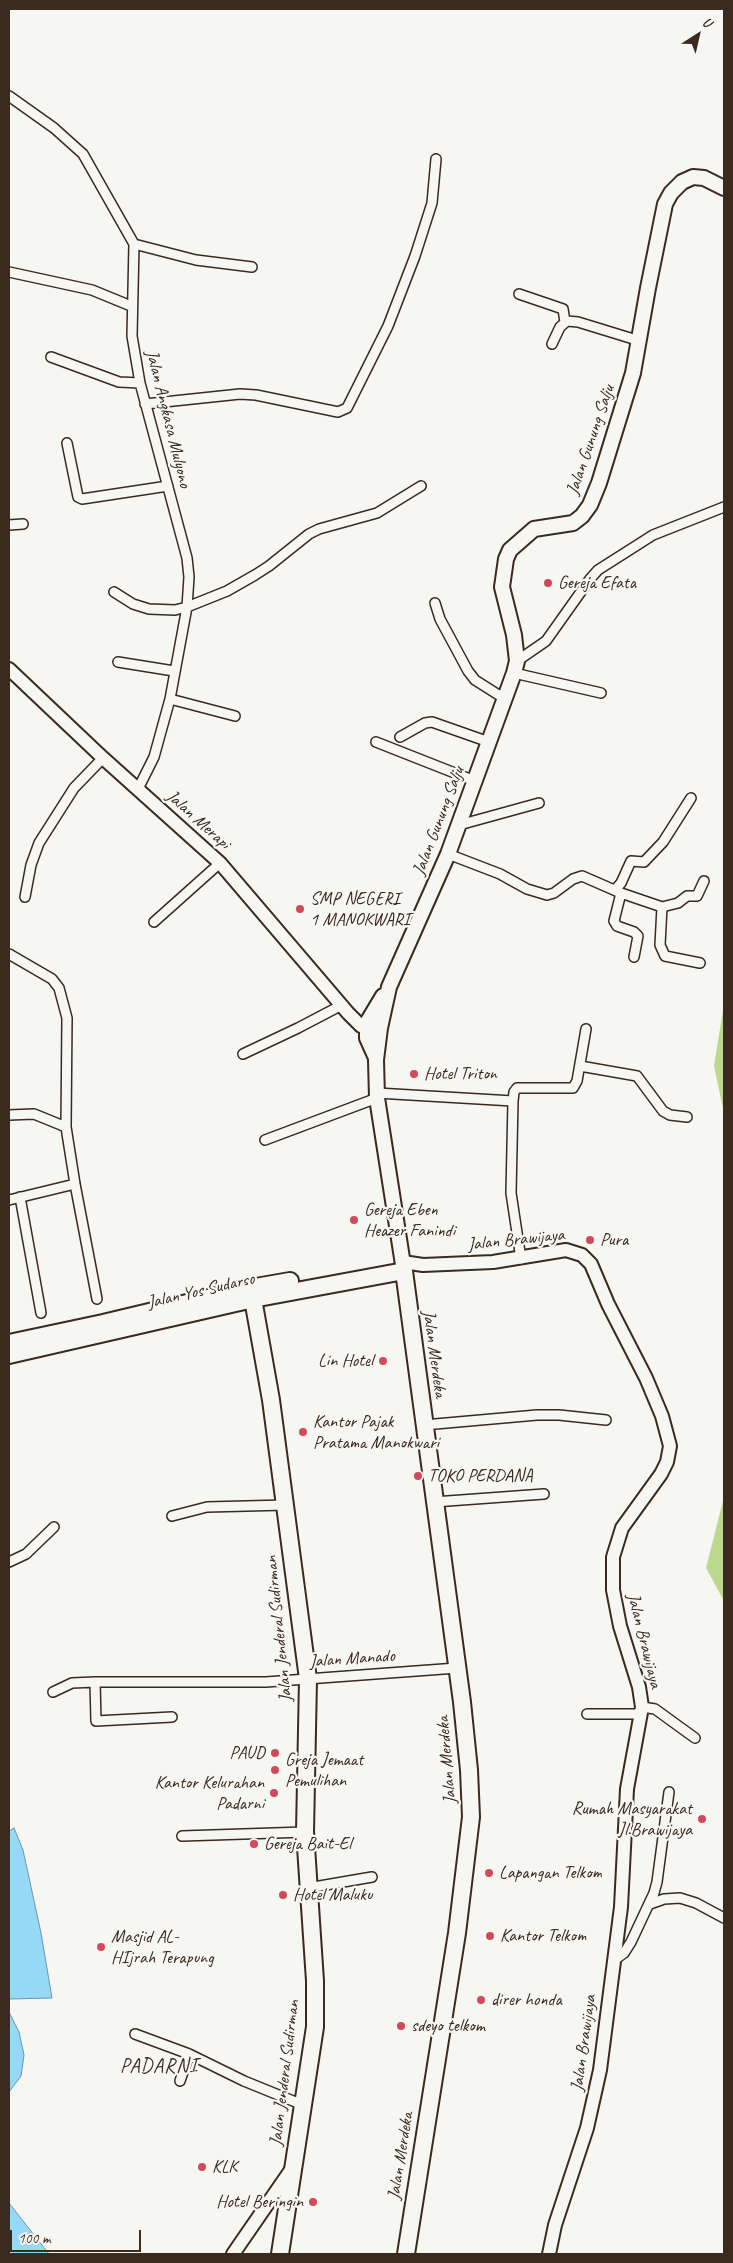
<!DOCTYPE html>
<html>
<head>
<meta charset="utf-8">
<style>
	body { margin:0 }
	#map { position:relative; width:733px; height:2263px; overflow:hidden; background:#f6f6f2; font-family:Caveat,sans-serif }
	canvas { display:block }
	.frame { position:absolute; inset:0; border:10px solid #3b2a1e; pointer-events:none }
	.north { position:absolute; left:673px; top:10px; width:50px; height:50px; -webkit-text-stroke:4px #f6f6f2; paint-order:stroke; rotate:35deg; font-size:14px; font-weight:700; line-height:20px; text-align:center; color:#3b2a1e }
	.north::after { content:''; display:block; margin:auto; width:18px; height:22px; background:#3b2a1e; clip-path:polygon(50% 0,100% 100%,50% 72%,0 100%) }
	.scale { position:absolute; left:10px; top:2230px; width:131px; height:22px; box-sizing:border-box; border:2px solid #3b2a1e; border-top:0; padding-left:6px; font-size:15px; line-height:18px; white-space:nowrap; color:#3b2a1e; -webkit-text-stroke:4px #f6f6f2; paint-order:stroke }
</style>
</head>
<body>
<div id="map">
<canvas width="733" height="2263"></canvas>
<div class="frame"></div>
<div class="north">U</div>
<div class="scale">100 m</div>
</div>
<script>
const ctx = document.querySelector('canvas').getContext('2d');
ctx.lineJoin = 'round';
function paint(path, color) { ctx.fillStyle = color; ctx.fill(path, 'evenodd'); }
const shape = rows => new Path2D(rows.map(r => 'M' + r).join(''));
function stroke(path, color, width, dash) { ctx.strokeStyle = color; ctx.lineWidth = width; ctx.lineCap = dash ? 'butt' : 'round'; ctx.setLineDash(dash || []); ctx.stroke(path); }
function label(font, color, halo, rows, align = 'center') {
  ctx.font = font + ' Caveat,sans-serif'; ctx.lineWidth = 4.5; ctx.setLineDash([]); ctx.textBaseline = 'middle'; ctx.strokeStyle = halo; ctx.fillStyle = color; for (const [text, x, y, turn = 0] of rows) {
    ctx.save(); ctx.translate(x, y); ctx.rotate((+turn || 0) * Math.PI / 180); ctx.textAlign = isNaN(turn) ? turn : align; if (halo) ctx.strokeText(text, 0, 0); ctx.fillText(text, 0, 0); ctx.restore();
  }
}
paint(shape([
	[724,1004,724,1113,714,1066],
	[724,1497,724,1601,706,1568]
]), '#bcd88f');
const water = shape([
	[14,1828,23,1850,41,1933,52,1998,9,1999,9,1831,14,1828],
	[9,2012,19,2032,24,2055,21,2076,9,2092,9,2012],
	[9,2203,49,2254,9,2254,9,2203]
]);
paint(water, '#95d9f7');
stroke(water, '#7193a0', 1);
const street = shape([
	[9,96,54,128,83,154,134,244,132,336,140,383,187,558,189,577,187,607,170,699,154,757,138,789],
	[134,244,196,260,252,267],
	[9,272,92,290,131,306],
	[519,294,563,309,565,322],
	[552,344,560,327,567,321,578,322,640,341],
	[51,357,119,382,140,383],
	[145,404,240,394,256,395,338,412,347,408,388,326,415,256,432,203,436,159],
	[67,443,78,497,82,499,168,486],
	[9,525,23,524],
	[114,592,133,604,149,609,175,610,187,607,227,591,255,575,269,566,309,534,319,529,377,513,421,486],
	[435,603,440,619,468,671,475,680,505,699],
	[517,661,546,641,590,579,598,570,653,535,724,507],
	[118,662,174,671],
	[514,673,601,693],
	[170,699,235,716],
	[400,737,425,723,432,722,489,742],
	[376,742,475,781],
	[459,825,539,803],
	[448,854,500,874,527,889,547,895,554,893,573,879,582,876,621,893,662,907,678,903,687,896,697,896,704,881],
	[615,890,621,883,631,861,644,862,663,842,691,798],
	[621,893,614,921,617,926,634,932,638,936,634,957],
	[25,897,31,865,39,843,74,788,103,758],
	[662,907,660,945,665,956,700,963],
	[154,922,220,863],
	[9,954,52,979,59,988,67,1018,66,1127,75,1184,97,1299],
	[243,1054,298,1028,342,1005],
	[580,1066,637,1076,663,1111,670,1115,687,1117],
	[377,1093,513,1101,514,1092,517,1088,573,1088,577,1081,586,1029],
	[513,1101,511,1193,521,1259],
	[9,1115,34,1114,66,1127],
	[265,1140,377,1098],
	[20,1197,41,1313],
	[9,1200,75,1184],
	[424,1425,537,1415,559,1415,606,1420],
	[434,1502,544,1494],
	[172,1516,207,1507,286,1505],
	[9,1562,26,1554,54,1527],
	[53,1692,72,1683,95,1682],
	[642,1707,655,1709,695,1738],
	[587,1714,641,1714],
	[172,1717,96,1721,95,1682,266,1682,457,1668],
	[182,1836,305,1832],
	[308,1888,372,1877],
	[650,1904,664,1899,680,1898,696,1903,724,1918],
	[613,1961,624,1953,631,1942,654,1893,657,1882,669,1792],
	[135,2034,189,2054,244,2081,303,2105],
	[180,2081,189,2054]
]);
const secondary = shape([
	[9,669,103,758,220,863,348,1013,361,1026,374,1033],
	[403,1262,423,1265,493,1262,566,1250,582,1255,591,1264,608,1304,646,1378,662,1416,670,1446,667,1462,661,1474,622,1528,613,1557,613,1590,620,1626,639,1687,642,1707,627,1789,621,1907,600,2070,587,2128,555,2225,549,2254],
	[233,2254,293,2167]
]);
const primary = shape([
	[376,1058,367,1038,367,1030,368,1021,383,996],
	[404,1271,377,1098,376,1060,380,1028,389,987,448,854,514,673,517,661,514,635,502,587,506,559,510,550,534,529,573,523,582,516,590,505,599,483,633,373,648,288,665,204,671,193,682,182,693,177,704,178,724,188]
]);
const highway = shape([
	[253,1299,271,1400,308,1679,305,1832,315,1981,315,2027,280,2254],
	[9,1343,103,1323,250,1288,290,1281],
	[9,1355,253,1299,404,1271,462,1702,469,1770,471,1817,457,1933,406,2254]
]);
stroke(street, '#3b2a1e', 12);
stroke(secondary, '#3b2a1e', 16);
stroke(primary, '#3b2a1e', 18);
stroke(highway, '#3b2a1e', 20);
stroke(street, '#f6f6f2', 9);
stroke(secondary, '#f6f6f2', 12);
stroke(primary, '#f6f6f2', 14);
stroke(highway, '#f6f6f2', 16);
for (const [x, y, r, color] of [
	[548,583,5,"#d1495b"],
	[300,909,5,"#d1495b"],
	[414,1074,5,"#d1495b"],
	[354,1220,5,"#d1495b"],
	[590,1240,5,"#d1495b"],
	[383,1361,5,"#d1495b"],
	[303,1432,5,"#d1495b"],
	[418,1476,5,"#d1495b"],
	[275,1753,5,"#d1495b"],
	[275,1770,5,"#d1495b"],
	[274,1793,5,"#d1495b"],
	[702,1819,5,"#d1495b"],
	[254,1844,5,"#d1495b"],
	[489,1873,5,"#d1495b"],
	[283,1895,5,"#d1495b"],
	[490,1936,5,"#d1495b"],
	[101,1947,5,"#d1495b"],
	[481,2000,5,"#d1495b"],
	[401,2026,5,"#d1495b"],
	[202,2167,5,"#d1495b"],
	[313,2202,5,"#d1495b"]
]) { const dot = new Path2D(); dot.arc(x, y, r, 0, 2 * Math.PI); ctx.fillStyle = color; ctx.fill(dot); stroke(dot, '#f6f6f2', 2); }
label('18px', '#3b2a1e', '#f6f6f2', [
	["Jalan Angkasa Mulyono",168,419,76],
	["Jalan Gunung Salju",591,440,-71],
	["Jalan Merapi",198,820,42],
	["Jalan Gunung Salju",439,821,-69],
	["Jalan Brawijaya",516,1240,-6],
	["Jalan Yos Sudarso",201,1291,-13],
	["Jalan Merdeka",434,1354,82],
	["Jalan Jenderal Sudirman",279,1629,-96],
	["Jalan Brawijaya",644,1641,76],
	["Jalan Manado",352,1659,-4],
	["Jalan Merdeka",447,1760,-95],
	["Jalan Brawijaya",584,2043,-82],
	["Jalan Jenderal Sudirman",285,2073,-83],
	["Jalan Merdeka",401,2156,-81]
]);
label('18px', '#3b2a1e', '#f6f6f2', [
	["Gereja Efata",558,583],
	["SMP NEGERI",310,899],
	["1 MANOKWARI",310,920],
	["Hotel Triton",424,1074],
	["Gereja Eben",364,1210],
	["Heazer Fanindi",364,1231],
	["Pura",600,1240],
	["Lin Hotel",373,1361,"right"],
	["Kantor Pajak",313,1422],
	["Pratama Manokwari",313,1443],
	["TOKO PERDANA",428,1476],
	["PAUD",265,1753,"right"],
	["Greja Jemaat",285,1760],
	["Pemulihan",285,1781],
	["Kantor Kelurahan",264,1783,"right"],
	["Padarni",264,1804,"right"],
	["Rumah Masyarakat",692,1809,"right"],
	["Jl.Brawijaya",692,1830,"right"],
	["Gereja Bait-El",264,1844],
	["Lapangan Telkom",499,1873],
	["Hotel Maluku",293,1895],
	["Kantor Telkom",500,1936],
	["Masjid AL-",111,1937],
	["HIjrah Terapung",111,1958],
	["direr honda",491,2000],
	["sdeyo telkom",411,2026],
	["KLK",212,2167],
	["Hotel Beringin",303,2202,"right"]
], 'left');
ctx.letterSpacing = '1px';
label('20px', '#3b2a1e', '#f6f6f2', [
	["PADARNI",159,2067]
]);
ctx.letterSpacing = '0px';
</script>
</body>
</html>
